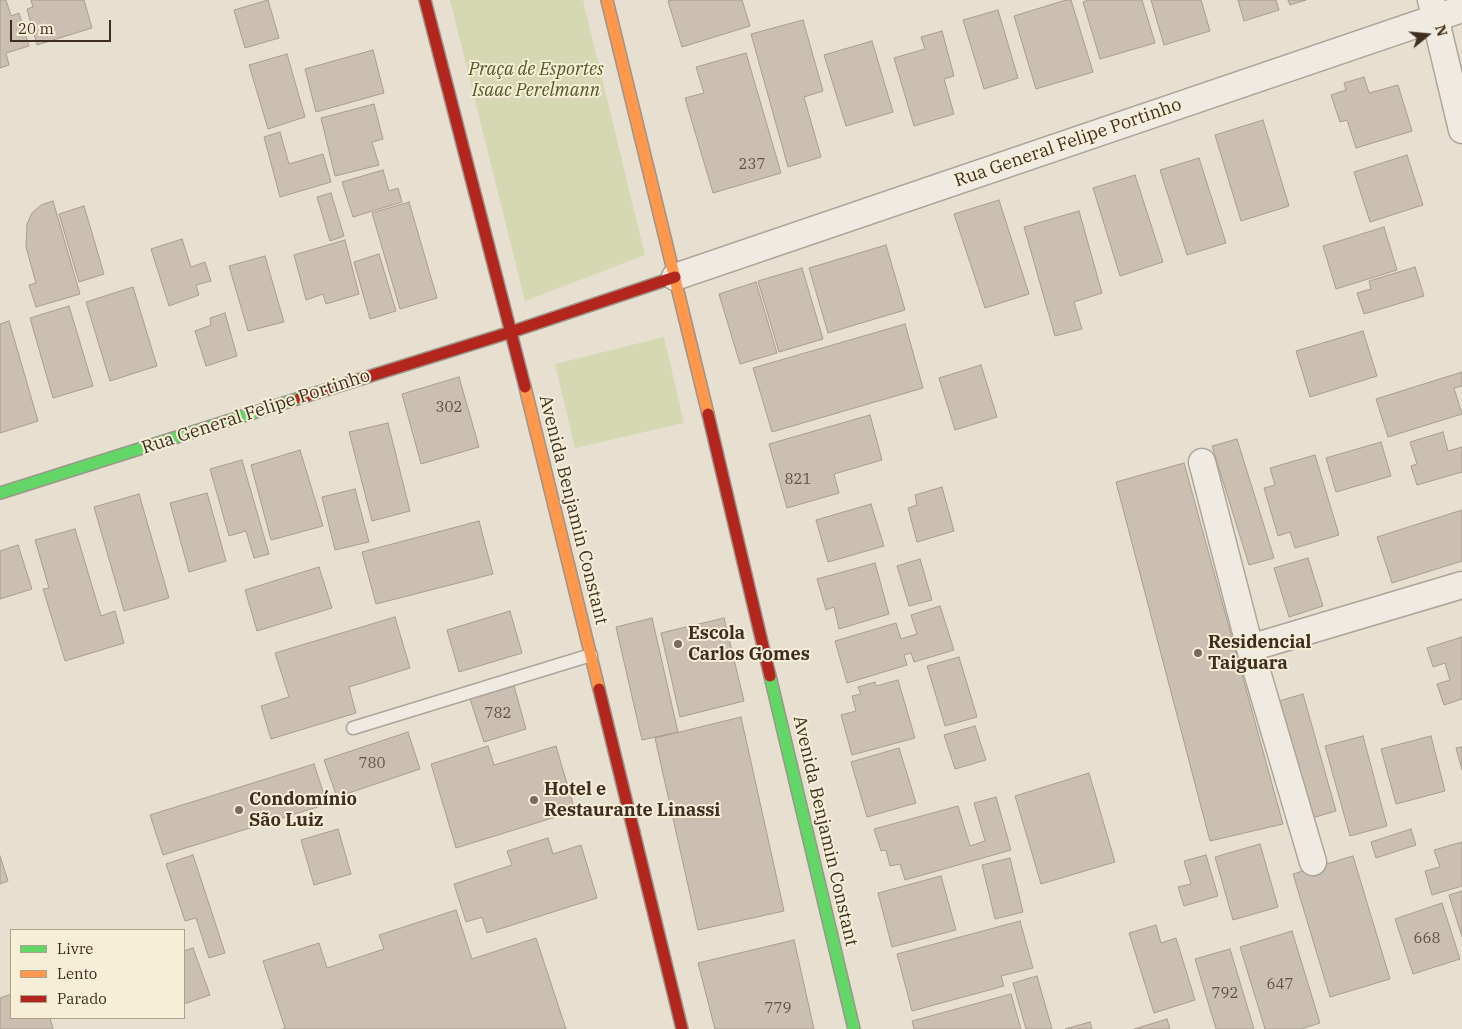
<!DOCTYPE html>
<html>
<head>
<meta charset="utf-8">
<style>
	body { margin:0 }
	#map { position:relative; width:1462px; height:1029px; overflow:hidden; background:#e7e0d1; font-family:"IBM Plex Serif",serif }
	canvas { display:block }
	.legend { position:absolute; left:10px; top:929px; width:175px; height:90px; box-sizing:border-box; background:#f7eed8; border:1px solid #ada18e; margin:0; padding:6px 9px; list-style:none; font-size:15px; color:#3d2e20 }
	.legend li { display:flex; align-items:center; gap:10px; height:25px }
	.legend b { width:25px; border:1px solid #ada18e }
	.north { position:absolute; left:1402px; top:10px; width:50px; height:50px; -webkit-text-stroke:4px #f7eed8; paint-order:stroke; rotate:73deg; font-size:14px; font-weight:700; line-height:20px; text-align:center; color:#3d2e20 }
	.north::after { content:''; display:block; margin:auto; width:18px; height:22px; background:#3d2e20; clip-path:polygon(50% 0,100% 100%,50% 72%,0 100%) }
	.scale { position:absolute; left:10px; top:20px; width:101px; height:22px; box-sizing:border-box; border:2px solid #3d2e20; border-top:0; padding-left:6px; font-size:15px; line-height:18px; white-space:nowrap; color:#3d2e20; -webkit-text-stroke:4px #f7eed8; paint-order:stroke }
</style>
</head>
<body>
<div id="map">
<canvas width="1462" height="1029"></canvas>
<ul class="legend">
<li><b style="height:6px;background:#63d668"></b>Livre</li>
<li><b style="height:6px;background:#ff974d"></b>Lento</li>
<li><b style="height:6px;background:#b3261e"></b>Parado</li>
</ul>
<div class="north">N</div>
<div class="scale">20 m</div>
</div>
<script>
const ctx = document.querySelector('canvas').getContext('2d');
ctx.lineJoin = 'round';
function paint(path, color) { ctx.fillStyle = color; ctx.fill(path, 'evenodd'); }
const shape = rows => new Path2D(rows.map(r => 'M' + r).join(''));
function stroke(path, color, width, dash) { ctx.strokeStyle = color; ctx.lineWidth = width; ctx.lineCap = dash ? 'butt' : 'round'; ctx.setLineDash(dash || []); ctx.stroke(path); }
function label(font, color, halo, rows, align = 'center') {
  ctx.font = font + ' "IBM Plex Serif",serif'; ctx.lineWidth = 4; ctx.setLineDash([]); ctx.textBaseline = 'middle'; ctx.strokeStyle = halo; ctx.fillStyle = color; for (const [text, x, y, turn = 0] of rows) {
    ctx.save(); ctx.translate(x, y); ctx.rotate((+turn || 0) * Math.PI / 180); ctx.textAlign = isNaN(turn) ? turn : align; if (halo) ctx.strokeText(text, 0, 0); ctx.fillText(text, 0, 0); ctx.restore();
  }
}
paint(shape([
	[450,0,583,0,645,255,525,301],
	[664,337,684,423,575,448,555,364]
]), '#d6d7b3');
const building = shape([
	[0,0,6,0,11,16,19,13,29,46,6,53,9,65,0,68,0,0],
	[31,0,84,0,92,28,37,45,27,9,33,7,31,0],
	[268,0,279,38,245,48,234,10,268,0],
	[672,0,742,0,750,26,682,47,668,1,672,0],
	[1066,0,1071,0,1093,72,1036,89,1014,16,1066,0],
	[1088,0,1142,0,1155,43,1100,59,1083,2,1088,0],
	[1151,0,1201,0,1210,31,1164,45,1151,0],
	[1238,0,1276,0,1279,10,1244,21,1238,0],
	[1288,0,1306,0,1290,5,1288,0],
	[998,10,1018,78,984,89,963,20,998,10],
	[803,20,823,91,804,97,821,157,788,167,751,34,803,20],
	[942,31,954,76,944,79,954,114,914,126,894,58,925,49,921,37,942,31],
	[872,41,893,112,846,126,824,55,872,41],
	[373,50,384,93,316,112,305,69,373,50],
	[746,53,781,173,713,193,685,98,704,93,696,67,746,53],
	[287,54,305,117,268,129,249,65,287,54],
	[1364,77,1369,93,1398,85,1412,131,1356,148,1347,120,1340,122,1331,95,1346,90,1344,83,1364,77],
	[374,104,383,139,372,142,379,165,335,176,321,118,374,104],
	[1263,120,1289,206,1241,221,1215,135,1263,120],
	[280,132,289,164,323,154,331,182,280,197,264,137,280,132],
	[1407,155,1423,205,1370,222,1354,172,1407,155],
	[1199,158,1226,243,1187,255,1160,170,1199,158],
	[383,170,389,191,398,188,402,202,353,217,342,182,383,170],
	[1135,175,1163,262,1120,276,1093,188,1135,175],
	[331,193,344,236,330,241,317,197,331,193],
	[999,200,1029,294,985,308,954,214,999,200],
	[53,201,80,294,36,307,29,285,36,283,26,247,27,224,32,213,41,205,53,201],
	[409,202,437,298,400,309,372,213,409,202],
	[84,206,104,274,79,282,59,214,84,206],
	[1079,211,1102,293,1074,302,1082,329,1055,336,1024,227,1079,211],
	[1384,227,1397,270,1336,289,1323,246,1384,227],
	[182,239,191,267,205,262,211,281,196,285,199,295,169,306,151,249,182,239],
	[345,240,359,294,326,304,323,294,306,300,294,255,345,240],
	[886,245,905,310,828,333,809,268,886,245],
	[379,254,396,311,370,319,354,262,379,254],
	[265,256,284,322,248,331,229,266,265,256],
	[1415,267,1424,296,1364,314,1357,293,1371,289,1369,281,1415,267],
	[802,268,823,339,779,352,758,281,802,268],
	[756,282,777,353,740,364,719,294,756,282],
	[133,287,157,366,110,381,86,302,133,287],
	[69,306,93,386,53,398,30,318,69,306],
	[225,313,237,356,206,366,195,331,211,325,210,318,225,313],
	[9,321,38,421,0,433,0,324,9,321],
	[905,324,923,388,772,432,753,368,905,324],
	[1363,331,1377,376,1310,397,1296,351,1363,331],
	[981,365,997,417,955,430,939,378,981,365],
	[1462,372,1462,386,1454,388,1462,414,1388,437,1376,399,1462,372],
	[459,377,479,447,421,464,402,394,459,377],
	[870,415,882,460,834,474,839,493,787,508,769,444,870,415],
	[388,423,410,511,372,521,349,432,388,423],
	[1443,432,1448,451,1462,447,1462,472,1417,485,1411,466,1417,464,1410,442,1443,432],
	[1237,439,1274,558,1249,565,1212,446,1237,439],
	[1381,442,1391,476,1336,492,1326,458,1381,442],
	[300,450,323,526,271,540,251,465,300,450],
	[1315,455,1339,535,1295,548,1290,532,1278,536,1264,488,1275,485,1270,468,1315,455],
	[242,460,269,554,254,558,246,531,229,536,210,469,242,460],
	[1184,463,1283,824,1210,841,1116,482,1184,463],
	[942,487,954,531,917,542,908,508,917,505,915,495,942,487],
	[355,489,369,542,335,550,322,497,355,489],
	[207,493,226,561,189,572,170,503,207,493],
	[139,494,169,598,124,611,94,507,139,494],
	[871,504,884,546,828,562,816,520,871,504],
	[1462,510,1462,561,1392,583,1377,537,1462,510],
	[479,521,493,574,376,604,362,552,479,521],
	[75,529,101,616,115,611,124,643,65,661,43,589,49,588,35,540,75,529],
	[18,545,32,589,0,599,0,551,18,545],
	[1308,558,1323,606,1289,617,1274,568,1308,558],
	[920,559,932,600,909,606,897,566,920,559],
	[875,563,889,614,839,629,834,607,826,610,817,579,875,563],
	[319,567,332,608,257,631,245,590,319,567],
	[940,606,954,650,914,662,911,653,904,655,907,665,847,683,835,641,896,623,901,639,917,634,911,615,940,606],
	[510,611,522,653,459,672,447,630,510,611],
	[395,617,410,668,349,687,356,713,271,739,261,706,289,697,275,653,395,617],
	[652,618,678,732,642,740,616,627,652,618],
	[724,618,744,701,680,717,661,633,724,618],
	[1462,637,1462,699,1444,705,1437,684,1450,680,1445,663,1433,667,1427,648,1462,637],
	[959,657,977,717,945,726,927,666,959,657],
	[898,680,915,738,852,755,841,715,856,711,852,696,861,694,858,687,875,682,876,686,898,680],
	[514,686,526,729,484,742,470,699,514,686],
	[1303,694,1336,811,1312,818,1279,701,1303,694],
	[741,717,784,911,698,930,655,738,741,717],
	[975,726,986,760,955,769,944,735,975,726],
	[408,732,420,769,337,797,324,760,408,732],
	[1363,736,1387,826,1350,836,1325,746,1363,736],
	[1431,736,1445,791,1396,804,1381,749,1431,736],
	[488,746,494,765,556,746,575,811,456,848,431,764,488,746],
	[1462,747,1462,770,1456,748,1462,747],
	[899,748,916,803,867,817,851,762,899,748],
	[314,764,327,804,163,855,150,815,314,764],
	[1089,773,1115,862,1041,884,1015,796,1089,773],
	[996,797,1011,850,905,880,900,864,890,866,886,850,881,851,874,829,958,806,970,846,985,841,974,803,996,797],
	[338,829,351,874,314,885,301,840,338,829],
	[1411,829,1416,845,1376,858,1371,842,1411,829],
	[548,838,553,854,581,845,597,898,487,933,482,917,466,922,454,884,512,865,507,851,548,838],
	[1462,842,1462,886,1432,895,1425,871,1440,867,1434,850,1462,842],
	[1260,844,1278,907,1233,920,1215,857,1260,844],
	[193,855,225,953,209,958,196,918,185,921,166,864,193,855],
	[1206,855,1218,896,1184,906,1178,887,1191,884,1184,861,1206,855],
	[0,856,8,881,0,884,0,856],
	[1353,856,1390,979,1330,997,1293,874,1353,856],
	[1010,858,1023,912,995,919,982,865,1010,858],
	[941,876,956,930,892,947,878,893,941,876],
	[1462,891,1462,937,1449,895,1462,891],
	[1442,903,1460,959,1413,974,1395,919,1442,903],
	[456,910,472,959,536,938,566,1029,282,1029,285,1028,263,961,319,943,327,968,384,949,379,935,456,910],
	[1020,921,1033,968,1001,976,1004,986,912,1011,897,954,1020,921],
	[1156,925,1161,943,1176,938,1195,1000,1154,1013,1129,933,1156,925],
	[1292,931,1320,1023,1301,1029,1265,1029,1240,947,1292,931],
	[794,940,814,1029,715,1029,698,963,794,940],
	[193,948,210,995,184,1004,184,951,193,948],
	[1230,949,1254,1029,1216,1029,1195,959,1230,949],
	[1037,976,1052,1029,1026,1029,1013,983,1037,976],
	[11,994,11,1018,50,1018,53,1029,0,1029,0,998,11,994],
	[1011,994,1021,1029,914,1029,912,1021,1011,994],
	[1167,1019,1170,1029,1134,1029,1167,1019],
	[1090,1022,1092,1029,1065,1029,1090,1022]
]);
paint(building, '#cbbfb2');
stroke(building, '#a89c90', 1);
const lane = shape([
	[353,728,591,655]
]);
const street = shape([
	[1431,0,1462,130],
	[675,277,1462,9],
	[1202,462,1250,648,1313,862],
	[1250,648,1462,585]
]);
const fast = shape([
	[0,493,300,398],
	[770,676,854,1029]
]);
const slow = shape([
	[607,0,708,414],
	[525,387,599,689]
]);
const jam = shape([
	[425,0,525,387],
	[300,398,511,332,675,277],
	[708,414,770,676],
	[599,689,682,1029]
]);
stroke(lane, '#ada599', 15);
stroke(street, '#ada599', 29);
stroke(fast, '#9c958a', 14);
stroke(slow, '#9c958a', 14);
stroke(jam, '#9c958a', 14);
stroke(lane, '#efebe3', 12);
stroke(street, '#efebe3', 26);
stroke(fast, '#63d668', 11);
stroke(slow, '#ff974d', 11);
stroke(jam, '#b3261e', 11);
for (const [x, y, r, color] of [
	[678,644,5,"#786c5e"],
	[1198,653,5,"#786c5e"],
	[534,800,5,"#786c5e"],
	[239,810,5,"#786c5e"]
]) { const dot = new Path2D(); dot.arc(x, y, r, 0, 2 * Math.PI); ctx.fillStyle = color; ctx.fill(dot); stroke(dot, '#f7eed8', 2); }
label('15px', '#605244', null, [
	["237",752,165],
	["302",449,408],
	["821",798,480],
	["782",498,714],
	["780",372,764],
	["668",1427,939],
	["647",1280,985],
	["792",1225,994],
	["779",778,1009]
]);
label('italic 18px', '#4d5a26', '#f7eed8', [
	["Praça de Esportes",536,70],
	["Isaac Perelmann",536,91]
]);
label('18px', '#3d2e20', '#f7eed8', [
	["Rua General Felipe Portinho",1068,143,-19],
	["Rua General Felipe Portinho",256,412,-18],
	["Avenida Benjamin Constant",573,510,76],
	["Avenida Benjamin Constant",825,831,77]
]);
label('bold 18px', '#3d2e20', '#f7eed8', [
	["Escola",688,634],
	["Carlos Gomes",688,655],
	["Residencial",1208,643],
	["Taiguara",1208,664],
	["Hotel e",544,790],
	["Restaurante Linassi",544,811],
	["Condomínio",249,800],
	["São Luiz",249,821]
], 'left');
</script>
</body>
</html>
